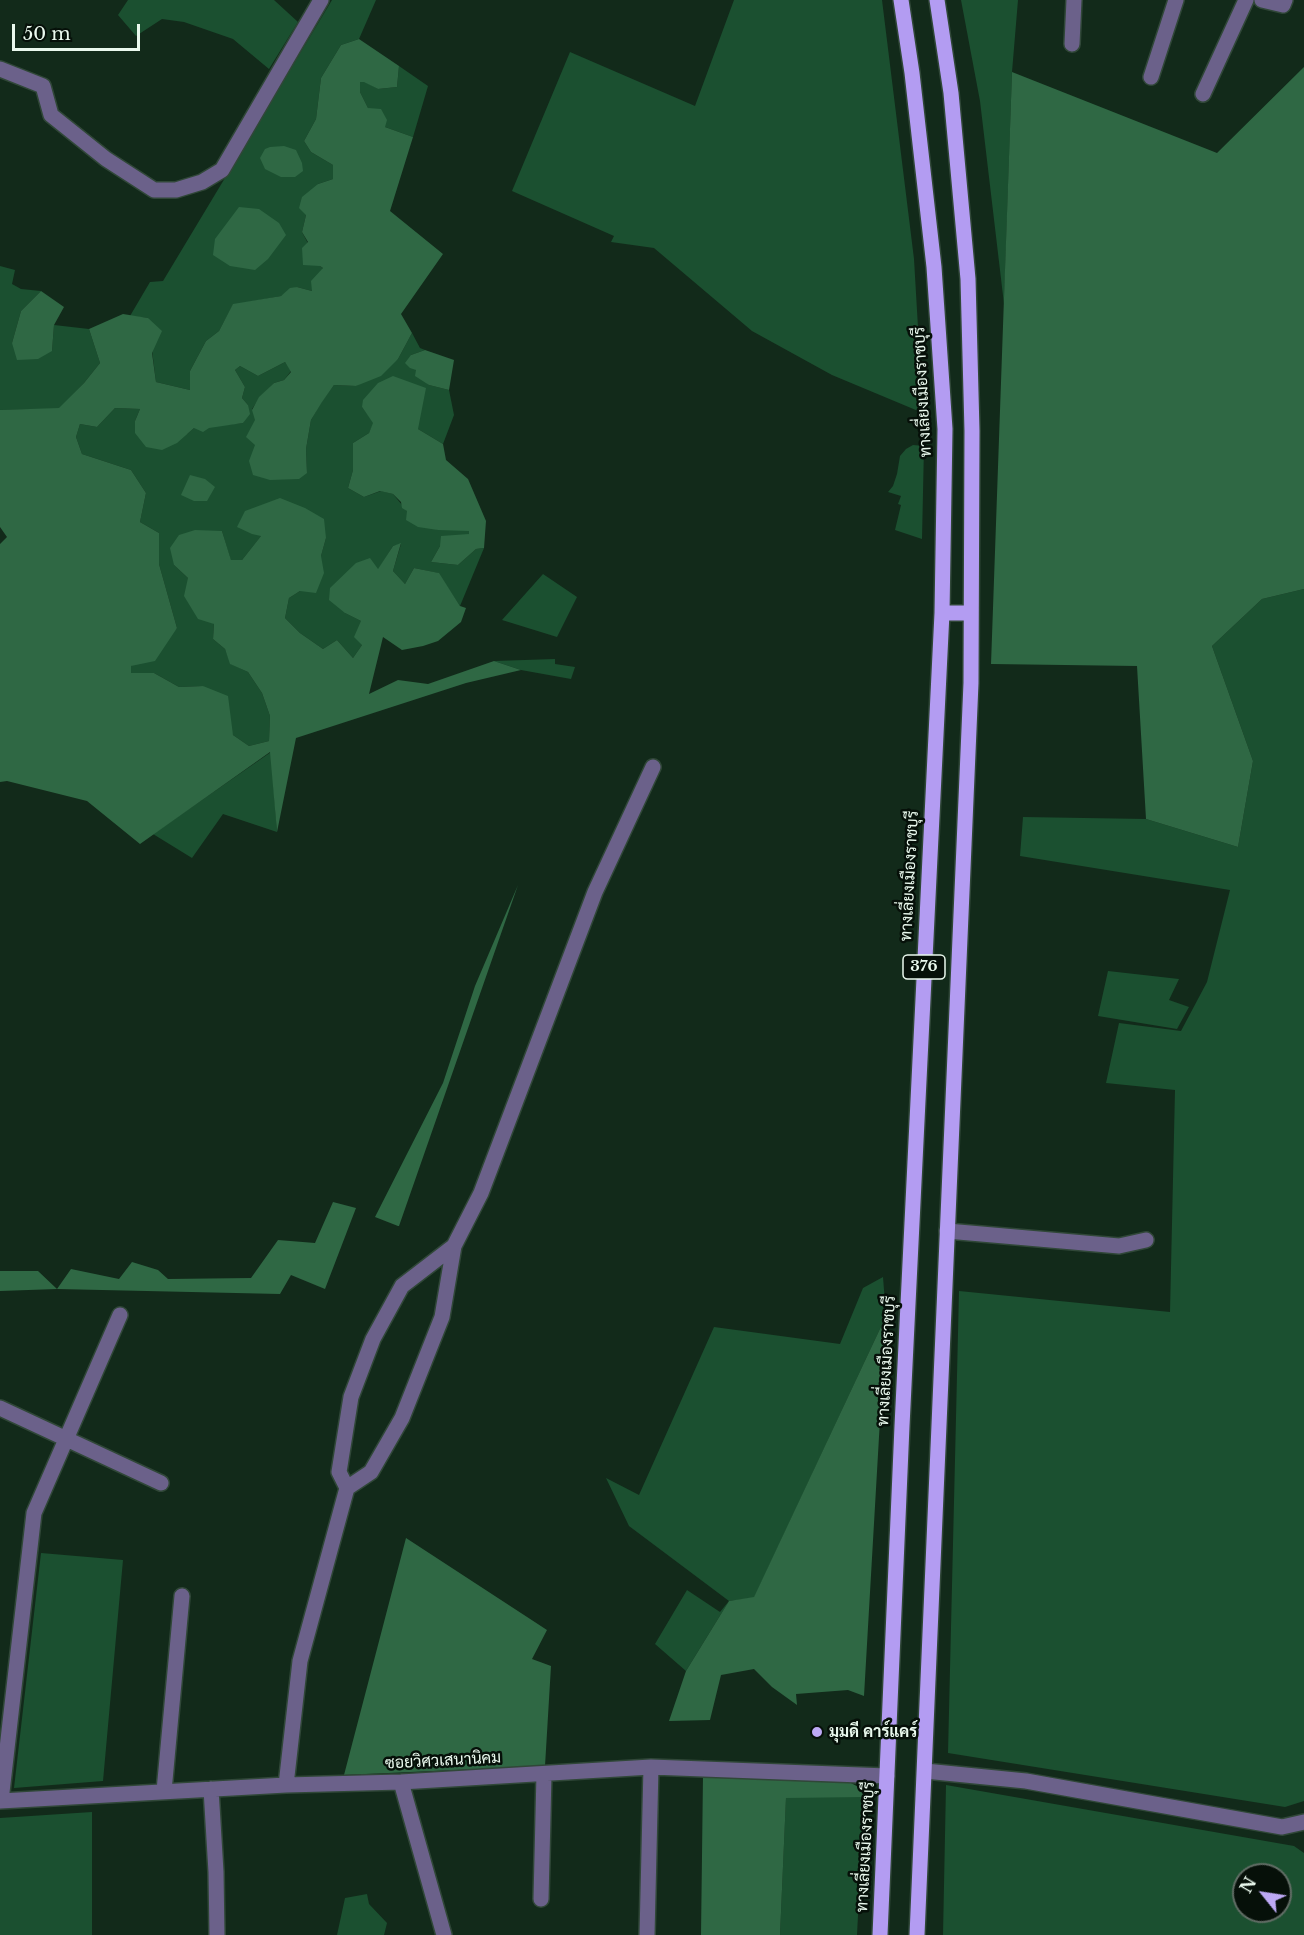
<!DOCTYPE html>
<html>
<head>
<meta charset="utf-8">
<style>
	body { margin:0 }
	#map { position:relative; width:1304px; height:1935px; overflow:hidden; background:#122a1a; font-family:"Libre Baskerville",serif }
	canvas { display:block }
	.north { position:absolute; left:1232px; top:1863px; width:60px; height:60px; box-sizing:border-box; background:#061009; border:2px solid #616d65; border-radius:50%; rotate:300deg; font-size:16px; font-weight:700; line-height:24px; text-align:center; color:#eaf9ee }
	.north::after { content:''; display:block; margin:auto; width:21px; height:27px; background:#bda9f5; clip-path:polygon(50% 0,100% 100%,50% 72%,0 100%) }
	.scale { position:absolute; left:12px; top:24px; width:128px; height:27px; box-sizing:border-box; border:3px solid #eaf9ee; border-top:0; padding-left:8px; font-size:18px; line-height:21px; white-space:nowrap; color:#eaf9ee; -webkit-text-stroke:4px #061009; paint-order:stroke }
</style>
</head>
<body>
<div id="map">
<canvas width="1304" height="1935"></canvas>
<div class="north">N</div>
<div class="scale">50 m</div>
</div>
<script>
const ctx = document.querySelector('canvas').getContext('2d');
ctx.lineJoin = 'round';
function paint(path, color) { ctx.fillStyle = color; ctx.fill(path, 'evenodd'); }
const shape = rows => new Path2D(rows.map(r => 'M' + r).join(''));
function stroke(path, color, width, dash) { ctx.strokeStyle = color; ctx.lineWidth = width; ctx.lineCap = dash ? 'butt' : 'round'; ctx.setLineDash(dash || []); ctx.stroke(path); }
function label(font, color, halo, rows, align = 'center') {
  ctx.font = font + ' "Libre Baskerville",Sarabun,serif'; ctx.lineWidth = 5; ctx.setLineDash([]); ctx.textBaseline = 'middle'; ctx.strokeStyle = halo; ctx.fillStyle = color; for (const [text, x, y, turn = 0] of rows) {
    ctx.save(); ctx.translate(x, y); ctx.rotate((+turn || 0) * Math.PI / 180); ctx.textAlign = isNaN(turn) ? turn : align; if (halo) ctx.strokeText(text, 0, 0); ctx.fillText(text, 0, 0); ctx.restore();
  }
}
paint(shape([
	[128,0,274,0,298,22,269,69,233,39,184,22,162,19,136,36,118,15],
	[332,0,376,0,359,39,341,45,321,78,316,119,304,141,311,152,333,165,333,179,318,184,306,215,302,232,320,266,323,268,312,291,297,287,281,296,233,305,219,331,206,341,190,371,190,390,156,382,148,318,130,316,150,282,163,281],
	[734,0,882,0,914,259,923,413,832,375,752,331,654,248,611,242,614,236,512,191,570,52,695,106],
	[961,0,1018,0,1012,72,1004,304,980,101],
	[399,66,428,86,413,137,385,127,368,108,360,92,360,82,364,81,378,89,397,87],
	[0,266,15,270,12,284,21,289,41,291,21,311,12,343,52,351,54,325,89,329,100,363,84,383,59,409,0,410],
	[412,333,420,348,425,350,411,355,416,370,429,385,449,390,454,415,443,444,418,429,362,407,374,423,369,433,353,443,353,470,348,488,364,497,381,491,393,494,407,511,438,530,469,530,470,534,440,546,431,562,458,565,476,549,484,548,460,606,438,573,414,568,405,584,393,571,401,544,393,546,378,570,345,613,361,621,362,645,353,658,337,640,323,649,300,633,285,618,289,598,300,591,321,556,326,538,262,535,242,560,231,561,222,531,174,565,188,578,214,624,213,639,225,649,231,664,248,672,262,693,270,716,269,741,249,746,233,735,203,686,179,687,154,673,131,673,131,666,177,628,159,564,159,533,140,522,146,493,131,470,82,454,76,437,80,424,97,427,115,408,140,409,135,421,187,434,194,428,243,423,248,405,242,398,245,387,235,370,240,366,258,376,285,362,291,371,284,380,274,383,260,397,252,409,307,473,306,449,311,420,322,401,334,385,356,386,398,359],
	[913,445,924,446,922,539,895,530,901,505,898,504,901,496,888,492,893,486,897,474,900,456,906,449],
	[543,574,577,597,557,637,502,620],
	[1304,589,1304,1801,1285,1807,948,1753,959,1291,1170,1312,1175,1090,1106,1083,1119,1023,1181,1031,1207,982,1230,890,1020,856,1023,817,1146,819,1238,847,1253,761,1212,646,1262,599],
	[555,659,555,664,575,667,571,679,521,670,494,661],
	[271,752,277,832,223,814,192,858,153,834],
	[1108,971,1179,979,1169,1000,1189,1007,1177,1029,1098,1016],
	[883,1277,886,1316,754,1598,729,1601,686,1671,655,1644,687,1590,720,1612,729,1601,629,1526,606,1478,639,1495,714,1327,840,1344,863,1288],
	[41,1553,123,1560,103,1781,14,1788],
	[946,1785,1294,1846,1304,1853,1304,1935,943,1935],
	[1244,1875,1280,1875,1280,1911,1244,1911],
	[786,1797,864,1797,857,1935,780,1935],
	[92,1812,92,1935,0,1935,0,1818],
	[367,1894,369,1904,387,1923,384,1935,337,1935,345,1898]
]), '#1b5030');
paint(shape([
	[359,39,399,66,397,87,378,89,364,82,360,82,360,92,368,108,381,109,387,120,385,127,413,137,390,211,443,254,401,314,412,333,398,359,381,376,356,386,334,385,322,402,311,420,306,449,307,473,299,479,270,480,253,475,249,461,255,445,246,437,255,420,252,410,259,397,274,383,284,380,291,372,285,362,258,376,240,366,235,370,245,387,242,398,248,405,250,414,243,423,209,428,203,432,194,428,177,443,162,450,146,447,135,433,135,421,140,409,115,408,97,427,80,424,76,437,82,454,131,470,146,493,140,522,159,533,159,564,177,628,155,661,131,666,131,673,154,673,179,687,203,686,228,696,233,735,249,746,269,741,270,716,262,693,248,672,230,664,225,649,213,639,214,624,198,619,184,596,188,578,174,565,170,548,179,535,195,530,222,531,231,560,242,560,261,536,252,534,237,527,245,511,280,498,305,508,324,519,326,538,321,556,324,573,316,593,300,591,289,598,285,618,300,633,323,649,337,640,353,658,362,645,354,637,361,621,345,613,329,600,330,588,356,563,370,558,378,569,393,546,401,543,393,571,405,584,414,568,439,573,460,606,466,608,461,622,438,641,423,646,402,650,383,637,369,694,398,680,428,684,494,661,521,670,466,683,296,738,277,832,270,752,140,844,87,801,7,781,0,782,0,544,7,537,0,527,0,410,59,408,84,383,100,363,89,329,123,314,148,318,162,331,152,353,156,382,190,390,190,371,206,341,219,331,233,304,281,296,290,288,297,287,312,291,311,281,323,268,320,266,303,265,302,248,308,242,302,232,306,215,299,208,302,197,318,184,333,179,333,165,311,152,304,141,316,119,321,78,341,45],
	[1304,67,1304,589,1262,599,1212,646,1253,761,1238,847,1146,819,1137,666,991,664,1012,72,1217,153],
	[284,146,296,150,302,163,303,171,295,177,281,177,265,169,260,158,265,149,270,147],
	[239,207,259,209,279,223,286,235,268,259,255,270,230,266,213,255,215,239],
	[41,291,64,307,54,325,52,351,38,359,17,360,12,343,21,311],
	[425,350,454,360,449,390,429,385,415,376,416,370,410,368,405,363,411,355],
	[393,376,426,388,418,429,443,444,446,460,468,479,486,521,484,548,476,549,458,565,431,562,440,546,441,536,469,534,469,531,438,530,418,527,406,520,407,511,402,508,401,502,393,494,380,491,364,497,348,488,353,470,353,443,369,433,373,423,362,407,363,400,378,383],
	[190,475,205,479,215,487,207,501,194,501,181,495],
	[518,885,399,1226,398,1226,375,1217,443,1083,475,986],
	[333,1202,356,1208,325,1289,291,1275,280,1294,57,1289,0,1291,0,1271,38,1271,57,1289,71,1269,119,1279,132,1262,158,1270,168,1279,251,1278,278,1240,315,1243],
	[886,1316,864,1696,848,1690,796,1694,797,1705,772,1687,754,1669,721,1675,710,1720,669,1721,686,1671,729,1601,754,1597],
	[406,1538,547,1630,532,1659,551,1666,545,1766,344,1775],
	[703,1775,851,1783,862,1789,864,1797,786,1798,780,1935,701,1935]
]), '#2f6844');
const minor = shape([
	[1262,0,1283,5,1285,0],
	[1072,44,1074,0],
	[0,69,43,86,51,115,106,159,154,190,176,190,202,182,222,170,321,0],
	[1151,77,1176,0],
	[1203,94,1246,0],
	[947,1231,1119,1246,1146,1240],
	[0,1408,161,1483],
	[347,1488,339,1472,351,1397,373,1339,402,1286,454,1246],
	[925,1771,1026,1781,1282,1827,1304,1822],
	[401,1782,444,1935],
	[286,1785,300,1661,347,1488,371,1472,402,1418,442,1317,454,1246,481,1193,595,892,653,767],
	[211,1789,216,1872,217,1935],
	[164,1791,182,1596],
	[0,1801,286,1785,401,1782,651,1767,887,1776],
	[1,1801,34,1513,120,1315],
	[541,1899,544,1774],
	[647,1935,651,1767]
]);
const major = shape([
	[942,613,971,613],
	[880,1935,902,1426,942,613,945,429,934,267,912,73,901,0],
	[917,1935,971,683,972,431,968,279,951,93,937,0]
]);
stroke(minor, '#304738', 18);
stroke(major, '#304738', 18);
stroke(minor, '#6b618a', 15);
stroke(major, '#b39cf2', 15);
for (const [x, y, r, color] of [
	[817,1732,6,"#bda9f5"]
]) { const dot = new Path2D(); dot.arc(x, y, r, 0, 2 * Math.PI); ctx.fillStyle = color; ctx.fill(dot); stroke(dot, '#061009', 2); }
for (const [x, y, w] of [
	[924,967,42]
]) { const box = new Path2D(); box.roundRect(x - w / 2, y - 12, w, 24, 4.5); ctx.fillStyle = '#061009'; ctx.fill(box); stroke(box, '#eaf9ee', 1.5); }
label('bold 15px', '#eaf9ee', null, [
	["376",924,967]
]);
label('16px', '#eaf9ee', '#061009', [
	["ทางเลี่ยงเมืองราชบุรี",923,392,-93],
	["ทางเลี่ยงเมืองราชบุรี",910,876,-87],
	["ทางเลี่ยงเมืองราชบุรี",887,1361,-87],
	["ซอยวิศวเสนานิคม",443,1761,-3],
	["ทางเลี่ยงเมืองราชบุรี",866,1847,-87]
]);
label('bold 16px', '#eaf9ee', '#061009', [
	["มุมดี คาร์แคร์",829,1732]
], 'left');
</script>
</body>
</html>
